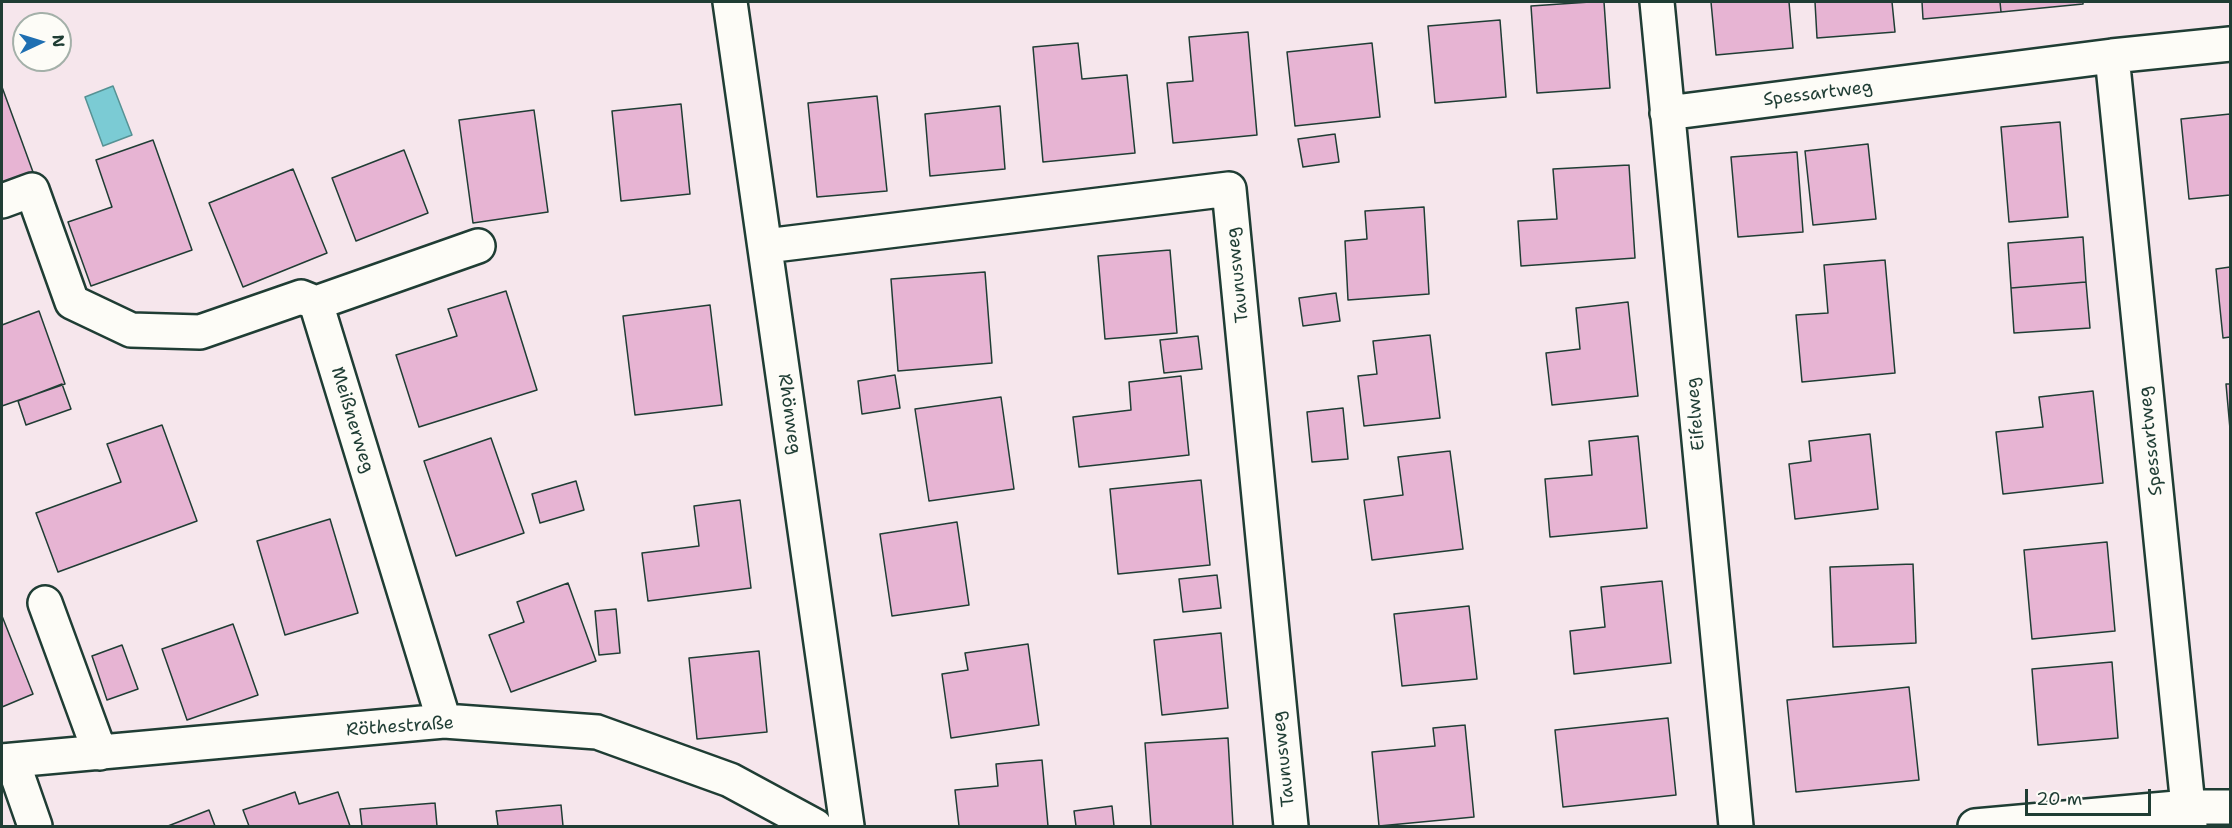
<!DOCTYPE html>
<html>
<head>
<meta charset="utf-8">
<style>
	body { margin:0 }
	#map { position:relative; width:2232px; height:828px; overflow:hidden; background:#f6e6ec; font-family:"Shantell Sans",sans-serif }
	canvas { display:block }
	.frame { position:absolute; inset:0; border:3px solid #1f3d34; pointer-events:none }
	.north { position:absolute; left:12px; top:12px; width:60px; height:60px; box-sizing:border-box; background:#fdfcf7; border:2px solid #a4b0a9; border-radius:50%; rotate:86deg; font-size:16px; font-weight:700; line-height:24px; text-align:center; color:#1f3d34 }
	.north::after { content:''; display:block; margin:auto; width:21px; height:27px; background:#1f6fb2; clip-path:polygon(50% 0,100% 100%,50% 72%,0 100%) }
	.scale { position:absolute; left:2025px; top:789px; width:126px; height:27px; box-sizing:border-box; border:3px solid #1f3d34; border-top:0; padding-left:8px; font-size:18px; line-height:21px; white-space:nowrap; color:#1f3d34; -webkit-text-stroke:4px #fdfcf7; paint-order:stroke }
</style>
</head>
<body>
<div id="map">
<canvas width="2232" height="828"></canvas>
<div class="frame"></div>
<div class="north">N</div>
<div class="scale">20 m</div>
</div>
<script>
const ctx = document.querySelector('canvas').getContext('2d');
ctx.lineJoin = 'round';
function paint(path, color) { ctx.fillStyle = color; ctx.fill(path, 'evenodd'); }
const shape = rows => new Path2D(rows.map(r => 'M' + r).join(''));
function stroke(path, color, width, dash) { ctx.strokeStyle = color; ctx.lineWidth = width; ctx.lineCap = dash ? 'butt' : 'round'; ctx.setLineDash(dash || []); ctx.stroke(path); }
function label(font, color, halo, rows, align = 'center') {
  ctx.font = font + ' "Shantell Sans",sans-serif'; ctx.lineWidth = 5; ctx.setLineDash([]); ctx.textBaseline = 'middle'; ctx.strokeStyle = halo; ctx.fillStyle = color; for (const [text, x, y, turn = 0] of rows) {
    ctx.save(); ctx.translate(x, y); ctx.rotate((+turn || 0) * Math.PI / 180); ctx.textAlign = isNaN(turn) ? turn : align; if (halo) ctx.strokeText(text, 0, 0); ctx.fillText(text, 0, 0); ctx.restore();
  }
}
const water = shape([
	[113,86,132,135,103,146,85,97,113,86]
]);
paint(water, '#7bcbd4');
stroke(water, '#569294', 1.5);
const building = shape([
	[1590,2,1604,2,1610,88,1537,93,1531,6,1590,2],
	[1711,2,1789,2,1793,48,1716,55,1711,2],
	[1815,2,1892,2,1895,32,1817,38,1815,2],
	[1922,2,2000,2,2001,12,1923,19,1922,2],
	[2000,2,2083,2,2083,4,2001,12,2000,2],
	[1500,20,1506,97,1435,103,1428,26,1500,20],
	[1248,32,1257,135,1173,143,1167,83,1193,81,1189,37,1248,32],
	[1078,43,1082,79,1127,75,1135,153,1043,162,1033,47,1078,43],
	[1372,43,1380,117,1295,126,1287,52,1372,43],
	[2,87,33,172,2,184,2,87],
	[877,96,887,191,817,197,808,103,877,96],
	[681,104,690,194,621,201,612,111,681,104],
	[1000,106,1005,169,930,176,925,114,1000,106],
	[534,110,548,212,473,223,459,120,534,110],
	[2230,114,2230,195,2189,199,2181,119,2230,114],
	[2060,122,2068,217,2009,222,2001,127,2060,122],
	[1335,134,1339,162,1303,167,1298,139,1335,134],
	[153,140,192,250,91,286,68,222,112,207,96,160,153,140],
	[1868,144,1876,219,1813,225,1805,151,1868,144],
	[404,150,428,213,356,241,332,178,404,150],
	[1797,152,1803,232,1738,237,1731,157,1797,152],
	[1629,165,1635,258,1521,266,1518,221,1557,219,1553,169,1629,165],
	[293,169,327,253,243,287,209,203,293,169],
	[1424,207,1429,294,1348,300,1345,241,1367,239,1365,211,1424,207],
	[2083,237,2086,282,2011,288,2008,243,2083,237],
	[1170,250,1177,333,1105,339,1098,256,1170,250],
	[1885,260,1895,373,1802,382,1796,315,1828,313,1824,265,1885,260],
	[2230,267,2230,337,2223,338,2216,269,2230,267],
	[985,272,992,363,898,371,891,279,985,272],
	[2086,282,2090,328,2014,333,2011,288,2086,282],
	[506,291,537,390,419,427,396,355,457,336,448,309,506,291],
	[1336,293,1340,321,1303,326,1299,298,1336,293],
	[1628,302,1638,396,1552,405,1546,353,1580,349,1576,308,1628,302],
	[710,305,722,405,635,415,623,316,710,305],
	[39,311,65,384,2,406,2,325,39,311],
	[1430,335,1440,418,1364,426,1358,376,1377,374,1373,341,1430,335],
	[1198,336,1202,369,1164,373,1160,340,1198,336],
	[895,375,900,408,862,414,858,381,895,375],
	[1181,376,1189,455,1079,467,1073,417,1131,410,1129,382,1181,376],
	[62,384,71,409,26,425,18,401,62,384],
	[2226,384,2230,384,2230,429,2226,384],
	[2093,391,2103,483,2003,494,1996,432,2043,427,2039,397,2093,391],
	[1001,397,1014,489,929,501,915,409,1001,397],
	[1343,408,1348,459,1312,462,1307,412,1343,408],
	[162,425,197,521,58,572,36,513,121,482,107,444,162,425],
	[1870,434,1878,509,1795,519,1789,464,1811,461,1809,441,1870,434],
	[1638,436,1647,528,1550,537,1545,479,1592,475,1589,441,1638,436],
	[491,438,524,533,456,556,424,461,491,438],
	[1450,451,1463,549,1372,560,1364,500,1403,495,1398,457,1450,451],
	[1201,480,1210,565,1118,574,1110,489,1201,480],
	[576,481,584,510,540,523,532,494,576,481],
	[740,500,751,588,648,601,642,553,699,546,694,506,740,500],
	[330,519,358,613,285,635,257,541,330,519],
	[957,522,969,605,892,616,880,534,957,522],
	[2107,542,2115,631,2032,639,2024,550,2107,542],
	[1913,564,1916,643,1833,647,1830,567,1913,564],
	[1217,575,1221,608,1183,612,1179,579,1217,575],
	[1662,581,1671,663,1574,674,1570,631,1605,627,1601,587,1662,581],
	[568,583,596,661,511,692,489,635,524,622,517,602,568,583],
	[1469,606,1477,679,1402,686,1394,614,1469,606],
	[616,609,620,653,599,655,595,611,616,609],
	[2,616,33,694,2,707,2,616],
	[233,624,258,695,187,720,162,649,233,624],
	[1221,633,1228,708,1162,715,1154,640,1221,633],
	[1028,644,1039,725,951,738,942,674,968,670,965,653,1028,644],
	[122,645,138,689,107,700,92,656,122,645],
	[759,651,767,732,697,739,689,658,759,651],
	[2112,662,2118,738,2038,745,2032,669,2112,662],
	[1909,687,1919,780,1796,792,1787,700,1909,687],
	[1668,718,1676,795,1563,807,1555,730,1668,718],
	[1465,725,1474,817,1379,826,1372,752,1435,746,1433,728,1465,725],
	[1228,738,1233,826,1151,826,1145,743,1228,738],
	[1042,760,1048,826,959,826,955,790,998,786,996,764,1042,760],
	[295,792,299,804,338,792,350,826,249,826,243,810,295,792],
	[435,803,437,826,362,826,360,809,435,803],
	[561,805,563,826,498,826,496,811,561,805],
	[1112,806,1114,826,1076,826,1074,811,1112,806],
	[209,810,215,826,168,826,209,810]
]);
paint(building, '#e7b4d3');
stroke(building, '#1f3d34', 1.5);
const minor = shape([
	[730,2,847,826],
	[1657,2,1736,826],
	[2112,56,2190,826],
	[1667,113,2112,56,2230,44],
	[2,201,32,190,72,302,131,330,200,332,301,297,316,303,444,721],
	[766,246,1229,189,1291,826],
	[316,303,478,246],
	[45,603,100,753],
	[12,760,35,826],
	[2,761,444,721,597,732,730,780,815,826],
	[1975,826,2188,807,2230,807]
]);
stroke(minor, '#1f3d34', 38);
stroke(minor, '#fdfcf7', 33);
label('18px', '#1f3d34', '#fdfcf7', [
	["Spessartweg",1818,94,-7],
	["Taunusweg",1238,275,-96],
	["Rhönweg",789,414,82],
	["Eifelweg",1696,414,-95],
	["Meißnerweg",352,420,73],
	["Spessartweg",2151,441,-96],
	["Röthestraße",400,727,-4],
	["Taunusweg",1284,759,-96]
]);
</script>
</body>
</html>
